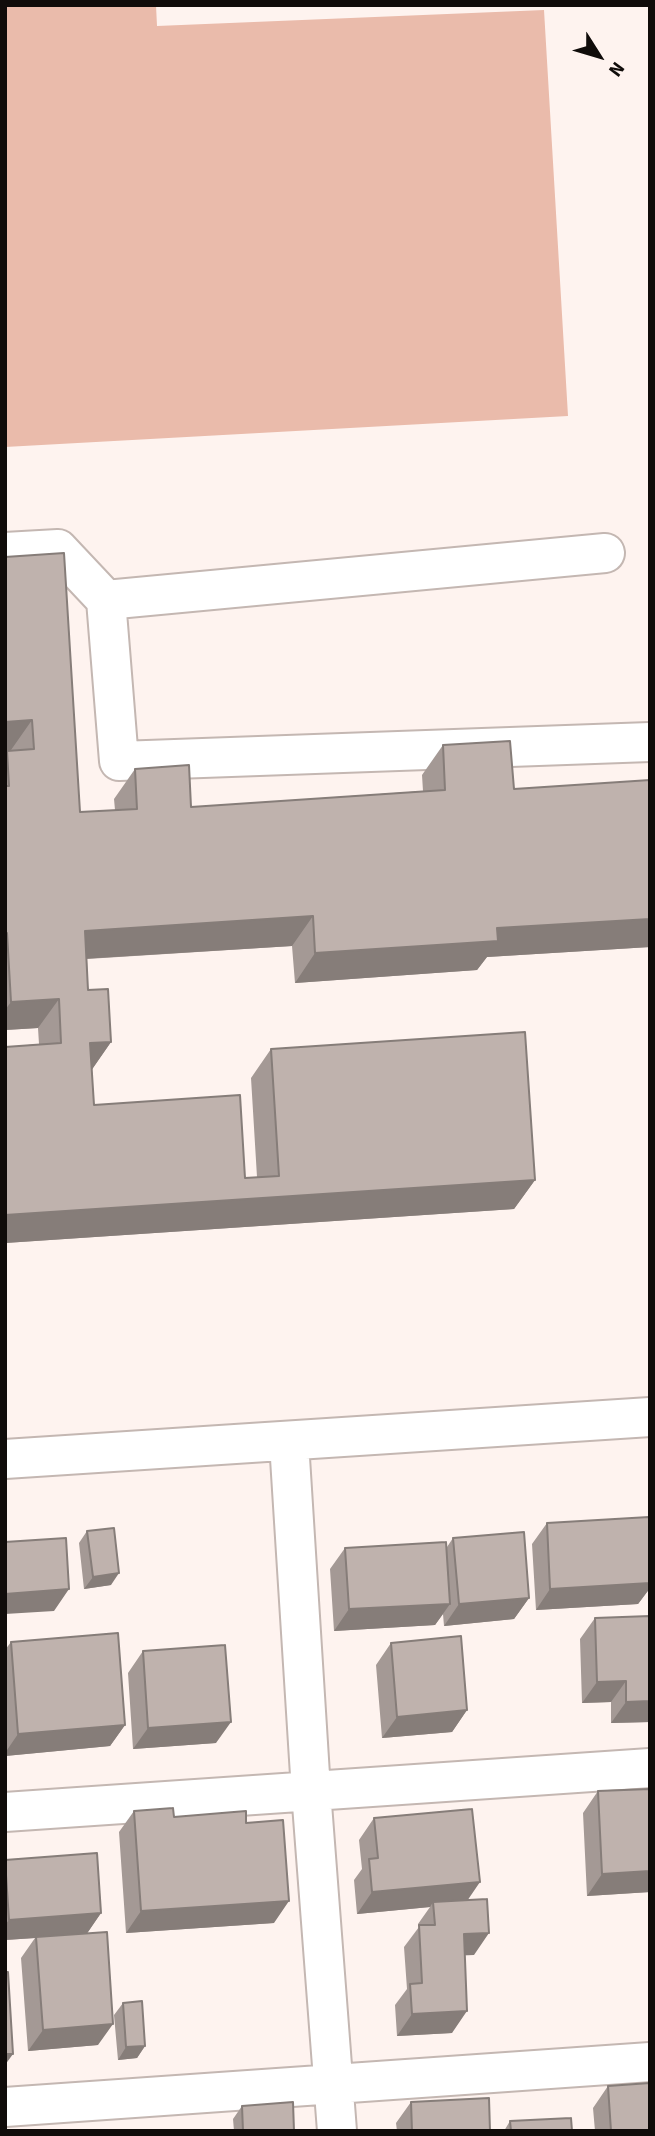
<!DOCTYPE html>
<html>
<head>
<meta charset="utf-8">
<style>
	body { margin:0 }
	#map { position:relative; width:655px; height:2136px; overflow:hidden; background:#fef3ef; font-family:"Source Sans 3",sans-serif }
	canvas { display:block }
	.frame { position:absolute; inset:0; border:7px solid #100c0a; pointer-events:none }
	.north { position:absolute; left:564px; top:21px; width:70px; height:70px; -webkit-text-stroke:5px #fef3ef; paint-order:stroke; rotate:127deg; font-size:19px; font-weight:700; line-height:28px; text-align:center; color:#100c0a }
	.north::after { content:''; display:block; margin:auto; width:24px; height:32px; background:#100c0a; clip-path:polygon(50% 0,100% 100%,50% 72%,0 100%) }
</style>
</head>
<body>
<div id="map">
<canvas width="655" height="2136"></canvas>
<div class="frame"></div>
<div class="north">N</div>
</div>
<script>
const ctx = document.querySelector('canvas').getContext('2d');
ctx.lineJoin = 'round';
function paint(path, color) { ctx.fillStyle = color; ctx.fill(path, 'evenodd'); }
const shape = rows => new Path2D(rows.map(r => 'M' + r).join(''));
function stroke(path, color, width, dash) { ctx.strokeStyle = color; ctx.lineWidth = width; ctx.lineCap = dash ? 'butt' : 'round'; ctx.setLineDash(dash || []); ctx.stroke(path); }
paint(shape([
	[5,5,156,5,157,26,544,10,568,416,5,447]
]), '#eabbab');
const minor = shape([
	[5,552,58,549,106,600],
	[605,553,106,600,119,761,650,742],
	[289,1442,311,1791,337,2131],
	[5,1459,650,1417],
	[5,1812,650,1768],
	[5,2107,650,2062]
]);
stroke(minor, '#c4b7b2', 42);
stroke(minor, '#fff', 38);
paint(shape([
	[5,557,80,812,115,810,114,799,135,769,191,807,423,791,422,775,443,745,514,789,650,780,650,947,487,957,477,970,295,983,292,946,87,959,88,990,111,1042,92,1069,94,1105,245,1178,257,1177,251,1078,271,1049,535,1180,514,1209,5,1243,5,1047,39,1044,38,1028,5,1030,5,753,7,751,11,750],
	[547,1523,650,1525,650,1588,638,1604,536,1610,532,1544],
	[87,1531,111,1585,84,1589,79,1543],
	[453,1538,529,1598,514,1619,444,1626,443,1614,435,1625,334,1631,330,1569,345,1548,447,1547],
	[650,1616,650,1722,611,1723,611,1702,582,1703,580,1639,595,1618],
	[11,1642,125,1725,110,1746,5,1756,5,1650],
	[391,1643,467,1710,452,1732,382,1738,376,1665],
	[143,1651,216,1743,133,1749,128,1673],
	[598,1791,650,1892,587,1896,583,1813],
	[134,1811,174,1817,246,1823,274,1923,126,1933,119,1832],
	[374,1818,467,1900,474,1955,465,1955,452,2033,397,2036,395,2005,407,1989,404,1947,419,1927,418,1924,430,1907,357,1914,354,1880,362,1869,359,1840],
	[5,1860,101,1913,87,1933,98,2045,28,2051,21,1958,35,1938,5,1940],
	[123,2003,145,2046,137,2058,118,2060,114,2015],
	[608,2086,650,2131,595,2131,593,2108],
	[411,2102,490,2131,397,2131,396,2123],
	[242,2106,294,2131,234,2131,233,2119],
	[510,2121,572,2131,504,2131]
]), '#a49995');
paint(shape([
	[32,720,11,750,5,750,5,722],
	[313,916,292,946,65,960,85,931],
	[650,919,650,947,487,957,477,970,295,983,315,953,497,928],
	[59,999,38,1028,5,1030,5,1010,11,1002],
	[111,1042,91,1071,90,1043],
	[535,1180,514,1209,5,1243,5,1215],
	[119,1573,111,1585,84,1589,93,1577],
	[650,1583,650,1588,638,1604,536,1610,550,1589],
	[69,1589,54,1611,5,1614,5,1594],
	[529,1598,514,1619,444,1626,459,1604],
	[450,1604,435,1625,334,1631,349,1609],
	[626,1681,611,1702,582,1703,597,1682],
	[650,1701,650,1722,611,1723,626,1702],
	[467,1710,452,1732,382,1738,397,1717],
	[231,1722,216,1743,133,1749,148,1728],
	[125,1725,110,1746,5,1756,5,1753,18,1734],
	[650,1871,650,1892,587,1896,602,1874],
	[480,1882,465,1904,433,1902,430,1907,357,1914,372,1892],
	[289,1901,274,1923,126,1933,141,1911],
	[101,1913,86,1935,36,1937,35,1938,5,1940,5,1925,9,1920],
	[489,1933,474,1955,449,1956,464,1934],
	[467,2011,452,2033,397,2036,412,2014],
	[113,2024,98,2045,28,2051,43,2030],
	[145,2046,137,2058,118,2060,126,2047],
	[5,2054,13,2054,5,2065]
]), '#867d79');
const building = shape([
	[64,553,80,812,137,809,135,769,189,765,191,807,445,790,443,745,510,741,514,789,650,780,650,919,497,928,498,941,315,953,313,916,85,931,88,990,108,989,111,1042,90,1043,94,1105,240,1095,245,1178,279,1176,271,1049,525,1032,535,1180,5,1215,5,1047,61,1043,59,999,11,1002,7,933,5,933,5,786,9,786,7,751,34,749,32,720,5,722,5,557,64,553],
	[649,1517,650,1583,550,1589,547,1523,649,1517],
	[114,1528,119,1573,93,1577,87,1531,114,1528],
	[524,1532,529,1598,459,1604,453,1538,524,1532],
	[66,1538,69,1589,5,1594,5,1542,66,1538],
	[446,1542,450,1604,349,1609,345,1548,446,1542],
	[650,1616,650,1701,626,1702,626,1681,597,1682,595,1618,650,1616],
	[118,1633,125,1725,18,1734,11,1642,118,1633],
	[461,1636,467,1710,397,1717,391,1643,461,1636],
	[225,1645,231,1722,148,1728,143,1651,225,1645],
	[650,1789,650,1871,602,1874,598,1791,650,1789],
	[173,1808,174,1817,246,1811,246,1823,283,1820,289,1901,141,1911,134,1811,173,1808],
	[472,1809,480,1882,372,1892,369,1859,378,1858,374,1818,472,1809],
	[97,1853,101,1913,9,1920,5,1860,97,1853],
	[487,1899,489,1933,464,1934,467,2011,412,2014,410,1984,422,1983,419,1925,435,1925,433,1902,487,1899],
	[107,1932,113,2024,43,2030,36,1937,107,1932],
	[5,1972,8,1972,13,2054,5,2054,5,1972],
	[142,2001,145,2046,126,2047,123,2003,142,2001],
	[650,2083,650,2131,611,2131,608,2086,650,2083],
	[489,2098,490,2131,412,2131,411,2102,489,2098],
	[293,2102,294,2131,243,2131,242,2106,293,2102],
	[571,2118,572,2131,511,2131,510,2121,571,2118]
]);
paint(building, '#bfb2ad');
stroke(building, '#867d79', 2);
</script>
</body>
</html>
